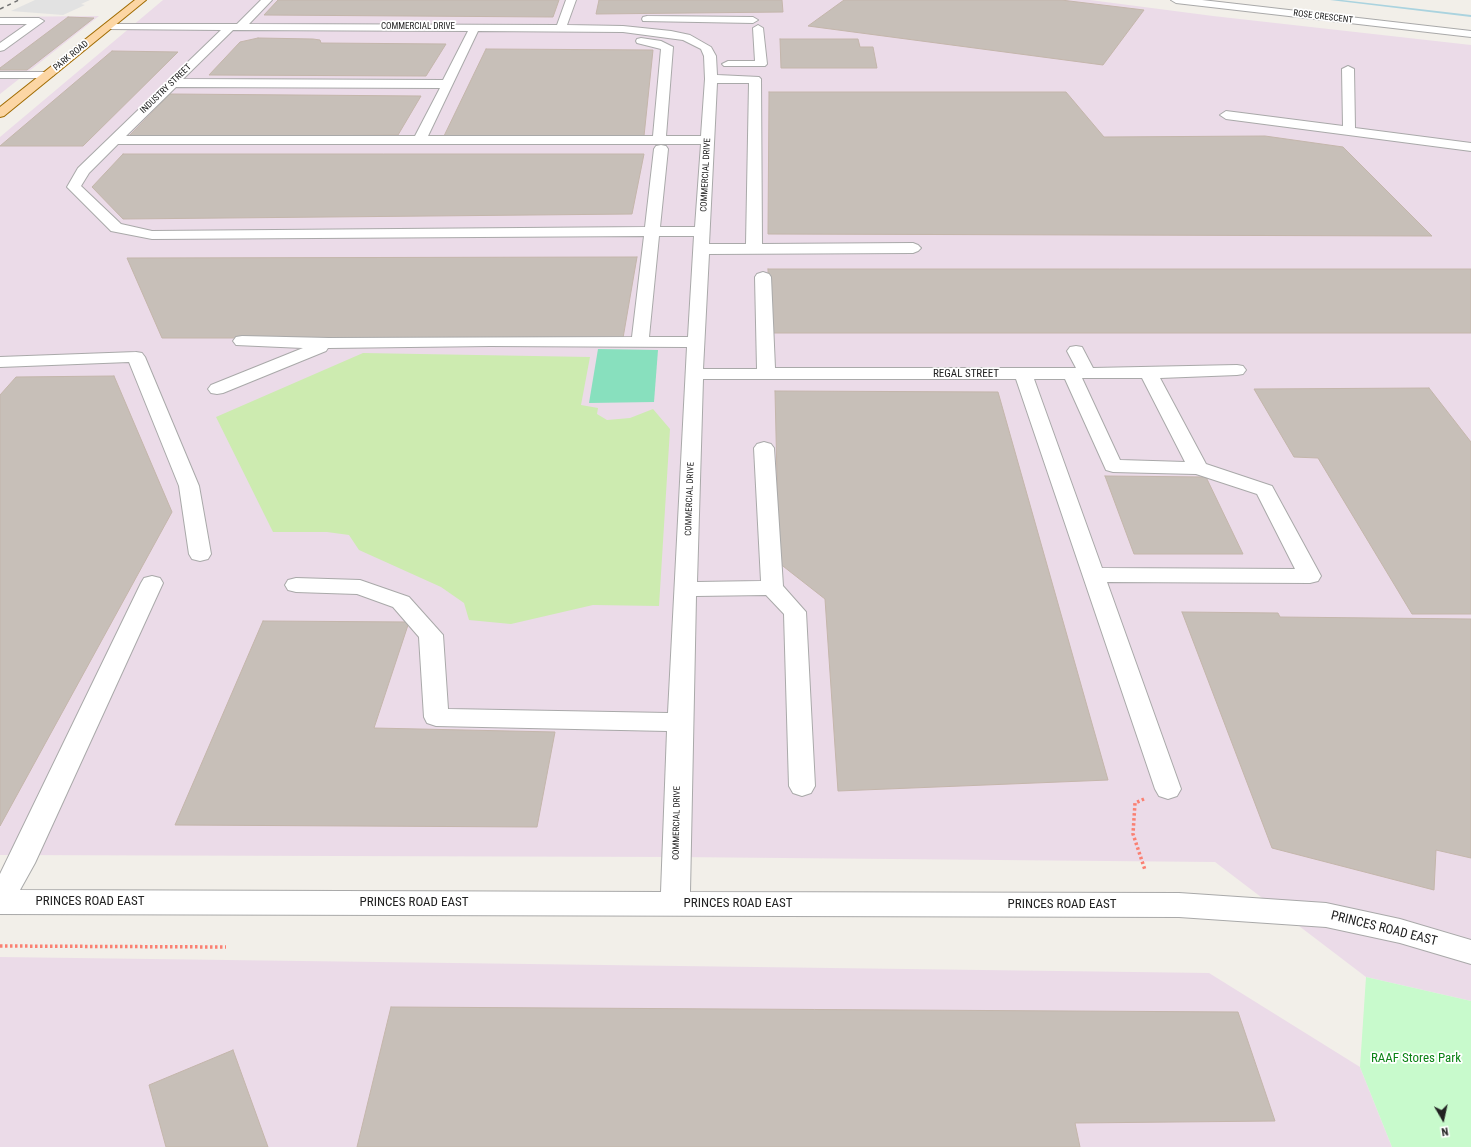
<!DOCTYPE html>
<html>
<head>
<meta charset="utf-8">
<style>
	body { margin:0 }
	#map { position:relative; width:1471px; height:1147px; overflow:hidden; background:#f2efe9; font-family:"Roboto Condensed",sans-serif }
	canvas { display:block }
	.north { position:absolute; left:1423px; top:1099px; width:40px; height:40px; -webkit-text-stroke:3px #fff; paint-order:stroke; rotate:171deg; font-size:11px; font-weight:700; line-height:16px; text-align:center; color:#222 }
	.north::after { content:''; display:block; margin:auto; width:14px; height:18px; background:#222; clip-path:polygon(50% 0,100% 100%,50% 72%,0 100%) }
</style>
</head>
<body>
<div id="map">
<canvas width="1471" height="1147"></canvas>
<div class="north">N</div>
</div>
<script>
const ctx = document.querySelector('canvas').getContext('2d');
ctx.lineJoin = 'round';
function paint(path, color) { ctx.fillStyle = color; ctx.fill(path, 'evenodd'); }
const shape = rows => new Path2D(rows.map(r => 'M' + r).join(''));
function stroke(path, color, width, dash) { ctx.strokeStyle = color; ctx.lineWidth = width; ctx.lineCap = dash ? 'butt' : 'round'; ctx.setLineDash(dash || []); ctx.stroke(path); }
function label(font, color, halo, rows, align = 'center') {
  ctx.font = font + ' "Roboto Condensed",sans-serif'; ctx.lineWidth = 3.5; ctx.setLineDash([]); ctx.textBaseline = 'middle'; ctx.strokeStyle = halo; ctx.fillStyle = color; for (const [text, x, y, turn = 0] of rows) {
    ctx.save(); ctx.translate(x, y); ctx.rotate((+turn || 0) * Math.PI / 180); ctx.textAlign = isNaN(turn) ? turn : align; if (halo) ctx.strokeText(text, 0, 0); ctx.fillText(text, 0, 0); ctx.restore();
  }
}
paint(shape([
	[163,0,1090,0,1213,16,1471,45,1471,1001,1366,977,1215,862,676,857,0,855,0,137],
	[99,16,0,94,0,17],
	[0,957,1209,973,1360,1067,1392,1147,0,1147]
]), '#ebdbe8');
paint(shape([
	[363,353,590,357,581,405,598,408,597,414,607,420,630,418,653,409,670,429,659,606,593,605,511,624,469,620,464,603,441,587,359,550,349,535,327,532,273,532,216,417]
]), '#cdebb0');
paint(shape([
	[1366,977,1471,1001,1471,1147,1392,1147,1360,1067]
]), '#c8facc');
paint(shape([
	[598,349,658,350,654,402,589,403]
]), '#88e0be');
paint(shape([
	[35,0,90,0,81,4,85,5,63,15,11,11]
]), '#e2e2e2');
paint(shape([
	[1330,0,1342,0,1471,15,1471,17,1330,0]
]), '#aad3df');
const building = shape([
	[278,0,559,0,553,17,264,15,278,0],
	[599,0,782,0,783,12,596,14,599,0],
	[844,0,1061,0,1144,10,1103,65,808,26,844,0],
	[68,17,94,18,27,70,0,70,0,68,68,17],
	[258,38,313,39,320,40,321,43,446,44,426,76,209,75,240,42,258,38],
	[780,39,858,39,860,47,873,47,877,68,781,68,780,39],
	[486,49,653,50,644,136,444,136,486,49],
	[112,51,178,52,83,146,0,146,112,51],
	[769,92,1066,92,1104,137,1265,136,1343,147,1432,236,768,234,769,92],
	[170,94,421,96,398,135,127,138,170,94],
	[123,154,644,154,632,214,123,219,92,187,123,154],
	[637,257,623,338,162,338,127,258,637,257],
	[768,269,1471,269,1471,333,769,333,768,269],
	[114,376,172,512,0,826,0,395,16,377,114,376],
	[1429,388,1471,442,1471,614,1412,614,1318,458,1294,457,1254,389,1429,388],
	[775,391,998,392,1108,780,838,791,825,599,779,563,775,391],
	[1105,476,1206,477,1243,554,1134,554,1105,476],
	[1182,612,1278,613,1280,617,1471,619,1471,858,1436,850,1434,890,1272,848,1182,612],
	[263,621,409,622,374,728,555,732,537,827,175,825,263,621],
	[391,1007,1238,1012,1275,1121,1075,1123,1080,1147,357,1147,391,1007],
	[233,1050,268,1147,166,1147,149,1085,233,1050]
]);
paint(building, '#c7bfb8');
stroke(building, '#c4b6ab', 1);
const minor = shape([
	[261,0,272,0,249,24,557,25,566,0,576,0,567,25,623,26,671,31,690,35,711,47,716,56,717,75,759,77,761,79,762,244,913,243,918,245,921,248,918,251,913,253,709,254,703,369,757,369,755,277,757,274,763,272,769,274,771,277,775,368,1076,368,1067,351,1070,347,1076,346,1082,347,1093,368,1237,365,1243,366,1246,370,1243,374,1237,375,1160,378,1206,464,1272,486,1321,576,1318,581,1310,583,1107,582,1181,789,1177,796,1168,799,1159,796,1155,789,1016,379,703,379,697,582,761,581,754,448,757,444,764,442,771,444,774,448,783,586,806,612,815,786,811,793,802,796,793,793,789,786,784,614,766,595,696,596,690,892,1179,893,1326,903,1400,919,1471,940,1471,964,1400,943,1326,927,1179,917,0,914,0,874,141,583,144,578,152,576,160,578,163,583,35,863,20,890,661,892,667,731,436,726,427,723,424,717,419,637,393,607,357,594,296,592,288,590,285,585,288,580,296,578,360,580,409,597,443,635,448,709,668,713,687,347,490,346,328,348,326,351,223,393,217,394,211,393,208,389,211,385,303,348,236,345,233,341,236,337,242,336,329,338,632,337,644,236,152,239,111,231,67,187,78,168,221,30,109,29,105,28,104,26,105,24,237,24,261,0],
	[233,30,468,31,443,80,183,79,233,30],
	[478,31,623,32,683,40,701,49,704,56,705,79,701,136,666,136,673,47,661,41,641,38,637,39,636,41,637,43,661,49,653,136,428,136,478,31],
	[717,83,749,83,746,244,709,244,717,83],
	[176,87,440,88,415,136,126,136,176,87],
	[118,144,701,144,695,227,660,227,668,149,666,146,661,145,656,146,654,149,645,227,152,231,121,224,81,186,89,173,118,144],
	[659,236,694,236,688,337,649,337,659,236],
	[1082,378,1142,378,1185,462,1120,460,1082,378],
	[1034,379,1065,379,1106,470,1113,472,1196,474,1257,494,1295,569,1102,568,1034,379],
	[1171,0,1202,0,1471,31,1471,37,1176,3,1171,0],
	[647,16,753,17,758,20,753,23,643,21,642,19,643,17,647,16],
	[0,18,39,18,44,21,4,50,0,51,0,43,27,24,0,24,0,18],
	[758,25,763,28,767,64,765,66,724,66,722,64,728,61,755,61,753,28,758,25],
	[1348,66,1354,69,1355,128,1471,143,1471,151,1226,119,1220,115,1226,111,1343,126,1342,69,1348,66],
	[0,72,48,72,54,75,48,78,0,78,0,72],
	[136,352,142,353,145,357,199,486,211,554,208,559,200,561,192,559,189,554,179,486,129,362,0,367,0,357,136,352]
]);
const major = shape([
	[135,0,146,0,4,116,0,117,0,107,135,0]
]);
stroke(minor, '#a9a9a9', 2);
stroke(major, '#a06b00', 2);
stroke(shape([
	[1144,799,1135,803,1133,834,1145,870],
	[0,946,226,947]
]), '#fa8072', 3.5, [2.5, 2.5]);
paint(minor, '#fff');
paint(major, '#fcd6a4');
stroke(shape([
	[0,9,19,0]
]), '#707070', 1.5, [4, 4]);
label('9px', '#222', '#fff', [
	["ROSE CRESCENT",1323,17,7],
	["COMMERCIAL DRIVE",418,27],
	["PARK ROAD",71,56,-39],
	["INDUSTRY STREET",166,89,-44],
	["COMMERCIAL DRIVE",706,175,-87],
	["COMMERCIAL DRIVE",690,499,-88],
	["COMMERCIAL DRIVE",677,823,-89]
]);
label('11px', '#222', '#fff', [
	["REGAL STREET",966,374]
]);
label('13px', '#222', '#fff', [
	["PRINCES ROAD EAST",90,902],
	["PRINCES ROAD EAST",414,903],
	["PRINCES ROAD EAST",738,904],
	["PRINCES ROAD EAST",1062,905],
	["PRINCES ROAD EAST",1384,929,14]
]);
label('13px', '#0c8416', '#fff', [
	["RAAF Stores Park",1416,1059]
]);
</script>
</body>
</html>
